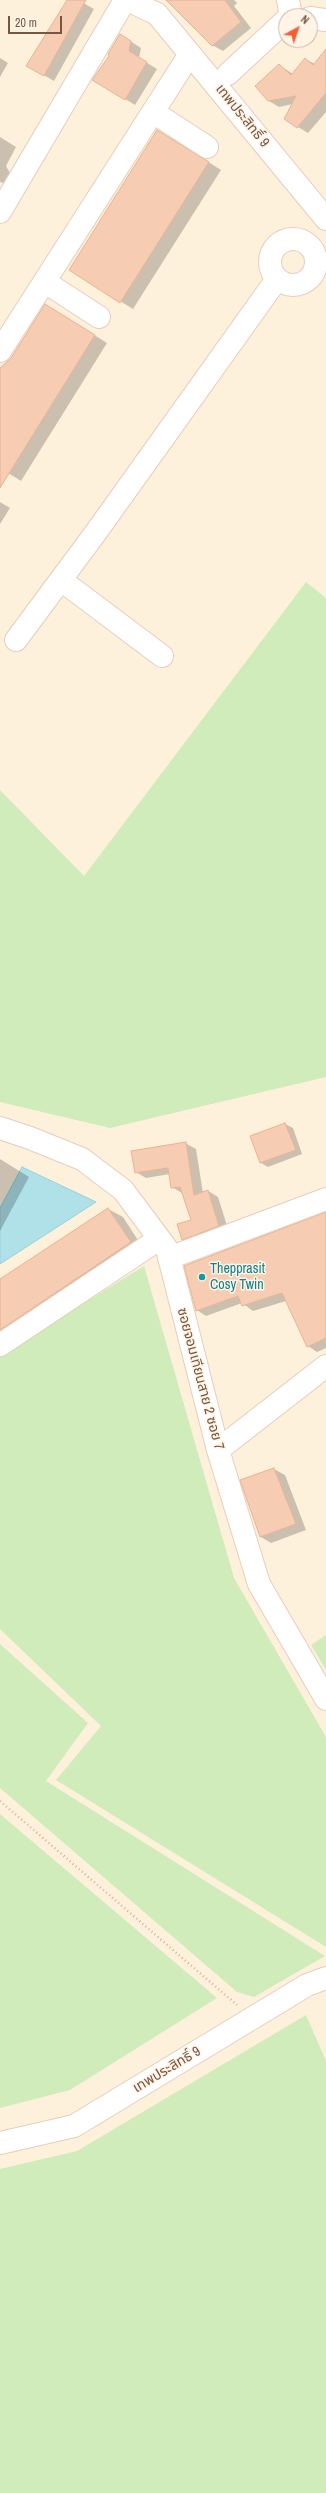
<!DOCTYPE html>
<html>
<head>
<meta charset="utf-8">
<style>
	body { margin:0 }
	#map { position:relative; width:326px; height:2493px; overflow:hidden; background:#fef1dc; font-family:"Archivo Narrow",sans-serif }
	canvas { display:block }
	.north { position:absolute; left:278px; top:8px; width:40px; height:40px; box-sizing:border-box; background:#fff4e5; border:1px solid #c8b4a5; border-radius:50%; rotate:40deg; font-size:11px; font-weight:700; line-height:16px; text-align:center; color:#755544 }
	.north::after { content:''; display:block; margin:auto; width:14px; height:18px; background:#f45e35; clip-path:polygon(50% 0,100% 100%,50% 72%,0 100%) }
	.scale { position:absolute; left:8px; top:16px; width:54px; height:18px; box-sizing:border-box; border:2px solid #755544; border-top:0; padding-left:5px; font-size:12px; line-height:14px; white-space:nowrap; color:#755544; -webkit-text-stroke:3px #fff4e5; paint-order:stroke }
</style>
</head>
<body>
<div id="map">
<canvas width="326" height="2493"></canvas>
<div class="north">N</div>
<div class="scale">20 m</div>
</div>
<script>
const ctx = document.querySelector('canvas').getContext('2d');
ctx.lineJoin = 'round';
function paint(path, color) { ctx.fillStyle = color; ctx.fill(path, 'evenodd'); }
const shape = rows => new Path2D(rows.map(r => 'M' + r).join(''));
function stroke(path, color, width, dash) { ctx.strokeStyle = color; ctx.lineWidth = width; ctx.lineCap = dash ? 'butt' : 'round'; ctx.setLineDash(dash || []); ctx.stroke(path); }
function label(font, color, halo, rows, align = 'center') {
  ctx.font = font + ' "Archivo Narrow","Noto Sans Thai",sans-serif'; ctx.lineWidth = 3; ctx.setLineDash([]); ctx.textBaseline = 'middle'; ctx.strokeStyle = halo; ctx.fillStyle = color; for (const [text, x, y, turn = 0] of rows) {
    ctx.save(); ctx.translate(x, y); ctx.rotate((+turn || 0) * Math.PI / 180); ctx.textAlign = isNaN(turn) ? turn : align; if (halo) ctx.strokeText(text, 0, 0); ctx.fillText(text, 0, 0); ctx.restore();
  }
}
paint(shape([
	[306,582,326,598,326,1077,110,1128,0,1102,0,790,84,876],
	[144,1266,234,1578,326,1737,326,1947,56,1780,101,1726,0,1629,0,1355],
	[326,1635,326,1670,311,1645],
	[0,1644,88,1723,46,1781,325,1956,254,1997,237,1992,0,1788],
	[0,1814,217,1998,70,2090,0,2108],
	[306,2015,326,2061,326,2493,0,2493,0,2169,77,2151]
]), '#cfecba');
const water = shape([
	[22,1167,96,1202,0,1264,0,1208,22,1167]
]);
paint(water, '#b0e1e9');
stroke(water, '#95d1db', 1);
paint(shape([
	[68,0,78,0,94,9,54,81,27,65],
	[181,0,234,0,237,3,234,6,251,28,223,51,212,45],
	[130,41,141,48,139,58,157,69,135,105,94,80],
	[326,57,326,112,308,133,298,127,293,104,279,107,269,101,279,65,293,74,305,59,315,64],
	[0,58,8,63,0,77],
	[0,137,16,147,6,166,10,173,6,184,0,182],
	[170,138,221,170,133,309,70,270],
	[58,312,107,343,21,481,0,468,0,369],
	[0,502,10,508,0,524],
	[285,1124,293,1128,302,1154,268,1167,261,1163],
	[185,1143,196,1149,203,1193,208,1191,218,1197,229,1232,193,1245,183,1239,192,1221,182,1193,172,1187,170,1174,146,1178,136,1172],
	[0,1159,29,1177,0,1231],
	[108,1209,123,1217,145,1251,0,1355,0,1280],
	[326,1213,326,1348,317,1352,308,1346,286,1301,253,1311,242,1303,206,1316,197,1310],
	[274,1469,285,1475,306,1530,271,1543,261,1537,242,1481]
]), '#0003');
const building = shape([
	[67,0,86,0,44,76,26,66,67,0],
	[166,0,225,0,241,22,212,46,166,0],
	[120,34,131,41,129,51,147,62,125,100,92,80,109,56,108,54,120,34],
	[326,49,326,93,297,128,284,119,296,96,268,101,255,86,279,64,291,75,305,58,313,65,326,49],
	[157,130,209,162,120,303,69,270,157,130],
	[45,304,95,335,0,488,0,368,11,358,45,304],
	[285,1123,296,1150,260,1163,250,1136,285,1123],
	[186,1142,194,1195,208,1190,219,1226,182,1240,177,1224,191,1220,180,1187,171,1188,168,1168,135,1173,131,1151,186,1142],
	[108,1208,131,1242,0,1330,0,1279,108,1208],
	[326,1212,326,1338,307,1347,282,1293,242,1306,238,1296,196,1311,184,1266,326,1212],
	[274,1468,296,1524,260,1537,240,1480,274,1468]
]);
paint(building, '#f6ccb2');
stroke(building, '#eab291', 1);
const minor = shape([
	[128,0,157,14,326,219],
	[288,0,291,16],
	[310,18,326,20],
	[228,74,286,20],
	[153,112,207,147],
	[0,212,125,0],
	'270 262a23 23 0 1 1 46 0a23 23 0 1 1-46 0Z',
	[45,282,99,317],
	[0,351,190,54],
	[61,580,162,656],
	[16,640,94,535,277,279],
	[0,1128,30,1138,82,1159,123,1190,167,1249,218,1450,259,1584,326,1699],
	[169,1258,326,1199],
	[0,1345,159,1239],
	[218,1450,326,1366],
	[0,2143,74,2126,307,1985,326,1978]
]);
stroke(minor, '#e4cebb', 24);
stroke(shape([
	[0,1801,237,2005]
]), '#dab095', 2.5, [1, 3]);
stroke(minor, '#fff', 22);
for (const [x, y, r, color] of [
	[202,1277,4,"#0f9aa8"]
]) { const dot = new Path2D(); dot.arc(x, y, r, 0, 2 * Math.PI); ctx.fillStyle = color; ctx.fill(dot); stroke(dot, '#fff4e5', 1.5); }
label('14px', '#755544', '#fff4e5', [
	["เทพประสิทธิ์ 9",242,116,51],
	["ซอยจอมเทียนสาย 2 ซอย 7",200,1379,75],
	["เทพประสิทธิ์ 9",167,2070,-31]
]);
label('14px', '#0d838f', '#fff4e5', [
	["Thepprasit",210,1269],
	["Cosy Twin",210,1285]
], 'left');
</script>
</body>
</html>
